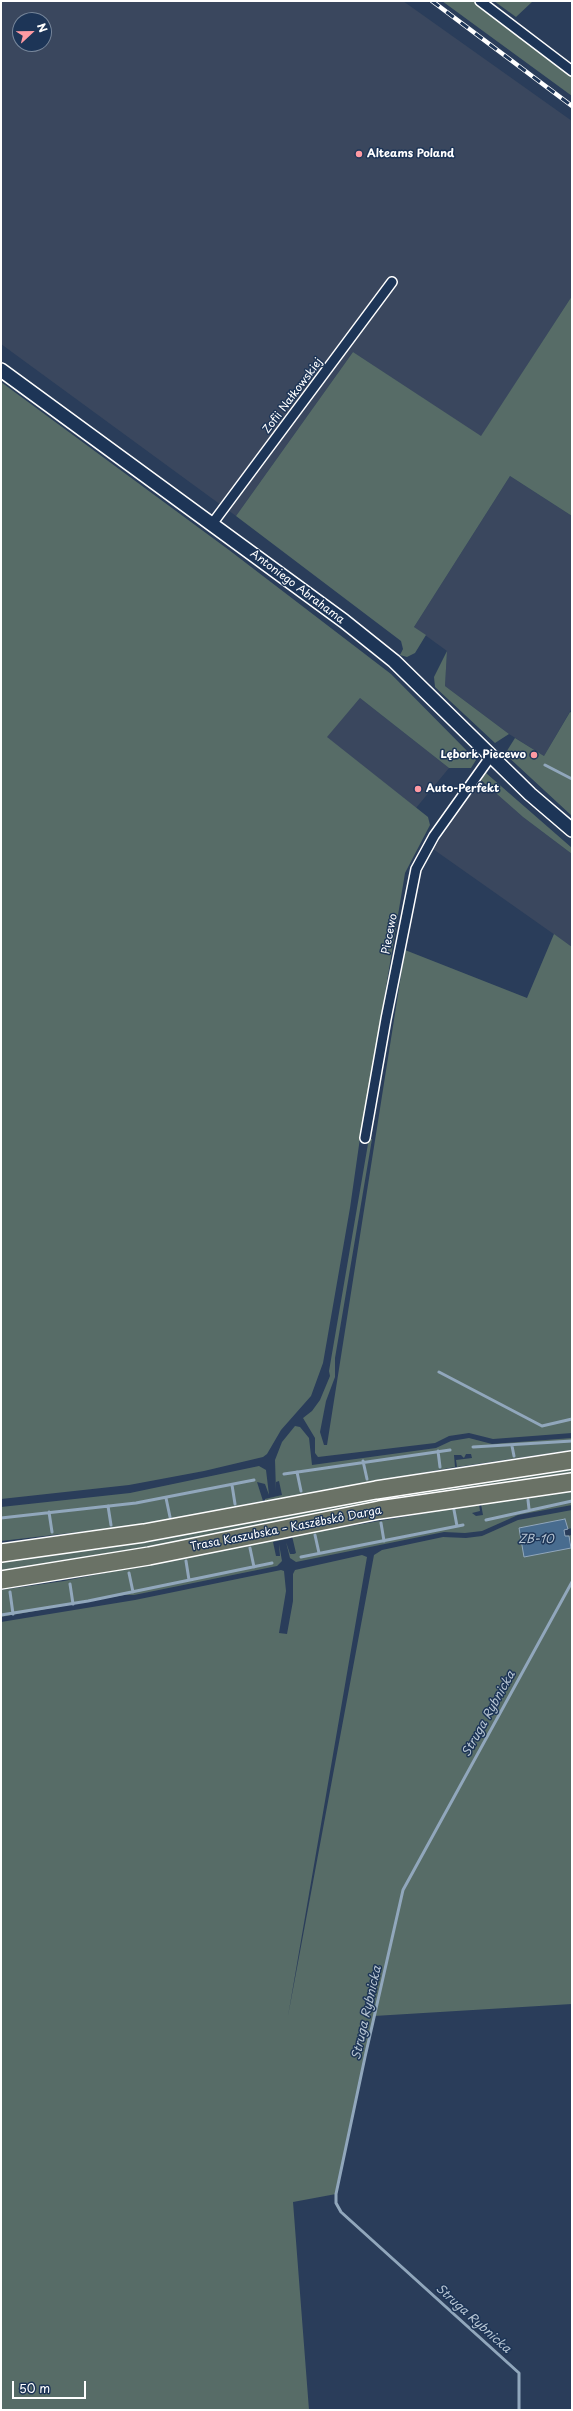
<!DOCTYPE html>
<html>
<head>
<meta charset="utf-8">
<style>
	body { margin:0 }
	#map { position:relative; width:573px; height:2411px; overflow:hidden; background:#2a3d5a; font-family:"Playpen Sans",sans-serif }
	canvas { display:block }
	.frame { position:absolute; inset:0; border:2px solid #fff; pointer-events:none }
	.north { position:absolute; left:12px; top:12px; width:40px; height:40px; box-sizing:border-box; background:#1d3557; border:1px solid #77869a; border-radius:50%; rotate:68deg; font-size:11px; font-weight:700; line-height:16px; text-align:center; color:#fff }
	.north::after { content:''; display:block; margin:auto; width:14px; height:18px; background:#ff9aa2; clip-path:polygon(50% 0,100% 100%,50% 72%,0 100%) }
	.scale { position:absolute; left:12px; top:2381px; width:74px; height:18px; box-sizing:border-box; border:2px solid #fff; border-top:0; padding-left:5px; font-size:12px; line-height:14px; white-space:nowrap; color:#fff; -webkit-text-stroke:3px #1d3557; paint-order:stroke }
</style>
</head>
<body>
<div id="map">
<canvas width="573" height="2411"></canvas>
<div class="frame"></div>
<div class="north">N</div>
<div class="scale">50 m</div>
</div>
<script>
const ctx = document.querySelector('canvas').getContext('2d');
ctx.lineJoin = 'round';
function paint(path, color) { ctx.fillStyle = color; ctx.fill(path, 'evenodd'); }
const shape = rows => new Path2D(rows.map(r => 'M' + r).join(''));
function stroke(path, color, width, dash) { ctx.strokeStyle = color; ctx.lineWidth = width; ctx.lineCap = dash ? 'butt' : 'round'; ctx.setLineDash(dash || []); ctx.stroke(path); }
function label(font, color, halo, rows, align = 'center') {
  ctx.font = font + ' "Playpen Sans",sans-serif'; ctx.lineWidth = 3; ctx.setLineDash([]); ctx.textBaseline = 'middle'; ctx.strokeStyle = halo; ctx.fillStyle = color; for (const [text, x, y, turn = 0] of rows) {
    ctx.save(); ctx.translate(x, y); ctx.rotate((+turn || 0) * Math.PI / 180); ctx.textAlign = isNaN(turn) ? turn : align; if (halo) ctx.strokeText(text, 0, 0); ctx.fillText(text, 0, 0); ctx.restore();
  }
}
paint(shape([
	[1,1,403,1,572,121,572,296,481,437,353,352,236,516,1,344],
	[20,20,44,20,44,44,20,44],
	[510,476,572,516,572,708,544,756,509,734,445,686,447,651,414,627],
	[360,698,449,768,416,808,326,737],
	[481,780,523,817,572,854,572,947,433,849]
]), '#3a475e');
paint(shape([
	[442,1,480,1,572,71,572,96],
	[494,1,533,1,516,17],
	[572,296,572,516,510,476,414,627,426,635,415,653,407,657,400,655,403,649,401,641,236,516,353,352,481,436],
	[1,382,229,550,391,674,476,760,471,768,449,768,360,698,327,737,428,817,430,825,405,873,378,1035,365,1138,360,1138,350,1208,323,1363,311,1396,281,1430,267,1454,263,1457,204,1471,129,1485,1,1499],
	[447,651,445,686,509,734,495,743,435,687,434,677],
	[570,712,572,713,572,816,505,754,515,738,544,756],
	[486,773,572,848,572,854,523,817,481,780],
	[554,934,572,947,572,1433,493,1439,469,1433,449,1436,435,1443,318,1457,315,1453,315,1438,303,1418,312,1411,320,1400,330,1376,329,1371,369,1138,372,1139,335,1358,335,1377,326,1401,320,1432,324,1445,327,1445,405,950,527,998],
	[295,1426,300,1427,309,1438,312,1465,436,1448,451,1441,469,1438,492,1444,572,1438,572,1450,457,1467,456,1460,472,1458,471,1454,466,1454,464,1458,461,1455,454,1455,455,1467,265,1501,265,1499,282,1495,279,1481,276,1482,276,1493,276,1491,275,1460,282,1442],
	[259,1466,266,1470,269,1495,265,1484,257,1482,263,1501,139,1525,1,1541,1,1507,130,1493],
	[572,1468,572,1474,399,1499,168,1545,1,1573,1,1561,141,1541,346,1502],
	[572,1491,572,1505,518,1515,482,1531,465,1533,444,1532,296,1562,290,1558,286,1542,290,1554,294,1554,296,1553,292,1536,479,1504,480,1511,472,1513,476,1516,483,1515,481,1504],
	[572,1510,572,1528,564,1530,568,1529,565,1519,518,1529,572,1546,569,1536,565,1536,572,1535,572,2004,374,2016,336,2194,293,2202,309,2410,1,2410,1,1622,135,1600,281,1570,284,1571,286,1591,279,1633,287,1634,293,1601,293,1574,295,1570,362,1555,367,1557,288,2016,374,1555,382,1550,443,1537,466,1538,482,1536,518,1520],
	[290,1536,291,1538,273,1542,276,1556,280,1556,279,1544,282,1561,277,1566,134,1595,124,1595,1,1617,1,1590,64,1581]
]), '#576c67');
const water = shape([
	[565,1519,568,1529,564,1530,565,1536,569,1536,571,1548,524,1557,519,1528,565,1519]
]);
paint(water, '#486c8f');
stroke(water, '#91a7bc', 1);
stroke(shape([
	[545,765,572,779],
	[439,1372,542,1426,572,1419],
	[512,1446,514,1456],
	[473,1447,572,1441],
	[438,1451,440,1467],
	[363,1461,367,1479],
	[297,1472,301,1491],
	[284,1474,450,1450],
	[232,1485,235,1504],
	[166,1498,170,1517],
	[528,1500,529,1509],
	[108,1506,111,1525],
	[454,1510,457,1526],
	[49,1512,52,1532],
	[1,1518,136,1503,254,1480],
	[486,1520,572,1501],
	[381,1523,384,1541],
	[315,1535,319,1553],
	[250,1548,254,1567],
	[301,1557,463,1525],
	[186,1561,189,1580],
	[129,1573,133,1592],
	[70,1584,73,1604],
	[10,1592,13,1614],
	[1,1615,88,1601,272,1563],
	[519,2410,519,2373,341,2212,336,2203,336,2194,365,2057,403,1890,572,1582]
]), '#91a7bc', 3);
const street = shape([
	[480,1,572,71],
	[212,524,392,282],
	[365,1138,386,1019,416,869,434,836,491,756]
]);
const secondary = shape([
	[1,370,344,621,394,661,530,794,572,830]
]);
const highway = shape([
	[1,1553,144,1533,376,1490,572,1460],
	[1,1580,149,1556,379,1510,572,1482]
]);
stroke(street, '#fff', 12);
stroke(secondary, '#fff', 16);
stroke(highway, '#fff', 20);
stroke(street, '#1d3557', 9);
stroke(secondary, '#1d3557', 13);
stroke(highway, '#6a7266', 17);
const rail = shape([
	[432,1,572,106]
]);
stroke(rail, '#fff', 4.5);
stroke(rail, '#1d3557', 3, [9]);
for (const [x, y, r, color] of [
	[359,154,4,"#ff9aa2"],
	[534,755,4,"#ff9aa2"],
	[418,789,4,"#ff9aa2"]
]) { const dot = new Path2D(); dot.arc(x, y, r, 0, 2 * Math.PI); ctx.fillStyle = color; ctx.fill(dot); stroke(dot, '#1d3557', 1.5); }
label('bold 11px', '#fff', '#1d3557', [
	["Alteams Poland",367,154],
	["Lębork Piecewo",526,755,"right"],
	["Auto-Perfekt",426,789]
], 'left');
label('11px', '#fff', '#1d3557', [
	["Zofii Nałkowskiej",293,396,-53],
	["Antoniego Abrahama",297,587,37],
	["Piecewo",390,934,-79],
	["Trasa Kaszubska – Kaszëbskô Darga",286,1529,-11]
]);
label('italic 12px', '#b6c4d2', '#1d3557', [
	["ZB-10",536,1540],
	["Struga Rybnicka",489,1714,-61],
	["Struga Rybnicka",367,2013,-77],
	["Struga Rybnicka",473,2319,42]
]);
</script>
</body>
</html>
